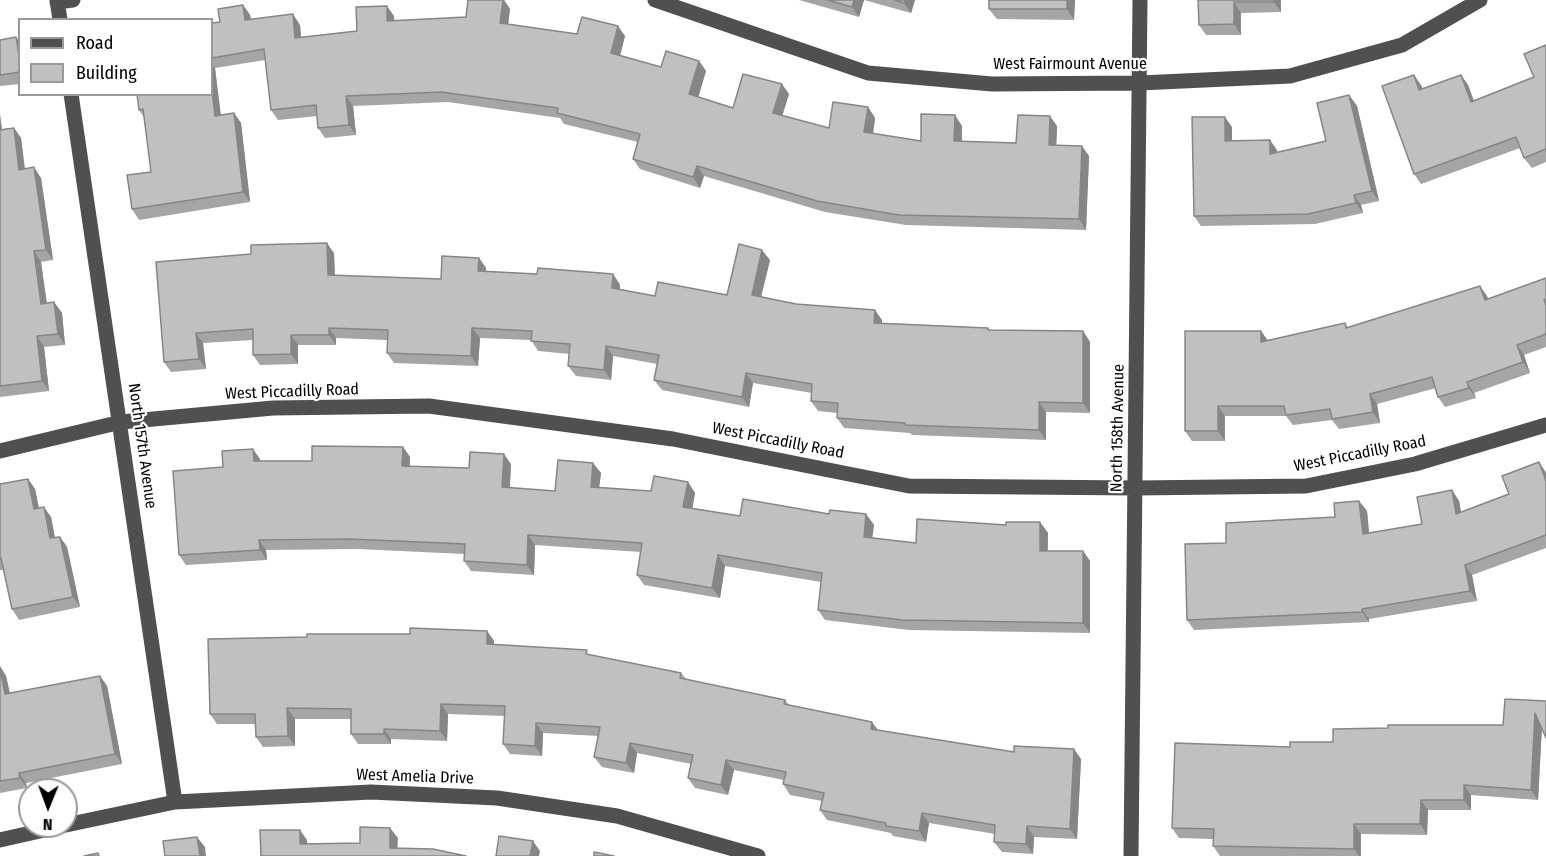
<!DOCTYPE html>
<html>
<head>
<meta charset="utf-8">
<style>
	body { margin:0 }
	#map { position:relative; width:1546px; height:856px; overflow:hidden; background:#fff; font-family:"Fira Sans Condensed",sans-serif }
	canvas { display:block }
	.legend { position:absolute; left:18px; top:18px; width:195px; height:78px; box-sizing:border-box; background:#fff; border:2px solid #999; margin:0; padding:8px 10px; list-style:none; font-size:18px; color:#000 }
	.legend li { display:flex; align-items:center; gap:12px; height:30px }
	.legend b { width:30px; border:2px solid #999 }
	.north { position:absolute; left:18px; top:778px; width:60px; height:60px; box-sizing:border-box; background:#fff; border:2px solid #999; border-radius:50%; rotate:181deg; font-size:16px; font-weight:700; line-height:24px; text-align:center; color:#000 }
	.north::after { content:''; display:block; margin:auto; width:21px; height:27px; background:#000; clip-path:polygon(50% 0,100% 100%,50% 72%,0 100%) }
</style>
</head>
<body>
<div id="map">
<canvas width="1546" height="856"></canvas>
<ul class="legend">
<li><b style="height:8px;background:#505050"></b>Road</li>
<li><b style="height:16px;background:#c0c0c0"></b>Building</li>
</ul>
<div class="north">N</div>
</div>
<script>
const ctx = document.querySelector('canvas').getContext('2d');
ctx.lineJoin = 'round';
const shape = rows => new Path2D(rows.map(r => 'M' + r).join(''));
function stroke(path, color, width, dash) { ctx.strokeStyle = color; ctx.lineWidth = width; ctx.lineCap = dash ? 'butt' : 'round'; ctx.setLineDash(dash || []); ctx.stroke(path); }
function paint(path, color) { ctx.fillStyle = color; ctx.fill(path, 'evenodd'); }
function label(font, color, halo, rows, align = 'center') {
  ctx.font = font + ' "Fira Sans Condensed",sans-serif'; ctx.lineWidth = 4.5; ctx.setLineDash([]); ctx.textBaseline = 'middle'; ctx.strokeStyle = halo; ctx.fillStyle = color; for (const [text, x, y, turn = 0] of rows) {
    ctx.save(); ctx.translate(x, y); ctx.rotate((+turn || 0) * Math.PI / 180); ctx.textAlign = isNaN(turn) ? turn : align; if (halo) ctx.strokeText(text, 0, 0); ctx.fillText(text, 0, 0); ctx.restore();
  }
}
stroke(shape([
	[57,0,60,20],
	[655,0,868,73,992,84,1140,83,1290,76,1402,45,1480,0],
	[57,2,73,0],
	[71,94,175,802],
	[0,451,121,422,273,408,429,406,673,439,909,486,1136,488,1306,486,1415,464,1546,425],
	[66,825,175,802,371,792,497,798,617,816,758,856],
	[0,840,62,826],
	[1131,856,1140,0]
]), '#505050', 15);
paint(shape([
	[468,0,504,0,510,9,508,24,577,34,625,36,620,56,661,67,699,61,706,71,698,97,733,108,789,94,782,116,829,128,868,107,875,118,873,134,921,141,962,126,962,141,1016,143,1057,126,1056,145,1089,156,1086,230,906,225,825,212,704,176,700,188,640,169,633,159,638,142,564,124,560,118,448,102,353,106,356,135,325,138,318,128,317,116,278,120,271,110,265,60,215,68,221,115,234,113,241,123,250,202,139,220,132,209,151,172,144,117,139,110,212,94,212,23,220,22,243,5,250,15,251,19,300,25,301,37,357,31,394,16,394,21,466,17],
	[799,0,915,0,911,13,864,0,859,17],
	[1075,0,1074,20,997,19,989,9],
	[1198,0,1281,0,1281,12,1241,13,1241,35,1206,35,1199,25],
	[0,40,20,42,20,84,0,86],
	[1546,45,1546,162,1532,168,1524,158,1520,148,1421,184,1414,174,1421,85,1423,89,1461,75,1468,85,1474,101,1534,77],
	[1349,95,1357,106,1379,201,1361,205,1363,213,1315,224,1201,226,1194,216,1232,127,1232,141,1277,150,1277,152,1326,141],
	[0,115,2,129,14,128,21,138,25,169,41,178,53,260,41,262,47,303,54,302,62,313,65,345,44,347,49,391,0,397],
	[334,253,335,275,441,279,479,258,486,268,486,271,537,274,613,274,620,285,620,290,655,296,727,295,770,260,761,297,882,320,882,323,988,328,990,330,1083,331,1090,342,1090,413,1046,412,1046,440,912,435,910,433,844,428,837,418,837,413,818,411,811,401,812,393,753,383,749,407,662,390,654,380,657,364,613,356,611,380,576,376,568,366,570,354,538,351,531,340,480,338,478,366,394,363,387,353,387,340,336,338,336,345,298,345,298,364,260,365,253,355,253,340,203,343,206,369,171,372,164,362,156,262],
	[1546,278,1546,347,1524,355,1530,373,1474,393,1476,398,1445,407,1438,397,1436,388,1377,404,1380,423,1339,429,1332,420,1293,425,1286,416,1225,416,1225,441,1192,441,1185,431,1261,331,1268,341,1345,323,1348,327,1487,296,1488,299],
	[403,447,410,457,410,466,469,468,511,464,510,488,555,491,593,463,601,473,599,487,651,491,688,482,695,493,692,508,740,516,829,514,866,514,874,525,872,538,916,543,1006,525,1040,522,1048,533,1048,551,1083,551,1090,561,1090,633,909,630,825,620,818,610,821,582,725,566,720,598,644,585,637,575,641,552,535,545,534,575,471,571,464,561,464,554,358,549,266,550,267,560,186,565,179,555,223,467,260,459,260,461,312,461],
	[1539,462,1546,473,1546,548,1472,575,1477,601,1369,619,1369,622,1194,630,1187,620,1226,543,1335,517,1359,501,1367,511,1369,533,1422,524,1452,490,1459,501,1461,512,1509,494],
	[28,479,35,489,39,508,51,517,55,538,60,537,67,547,80,607,19,620,12,609,4,570,0,570,0,484],
	[487,631,494,641,494,645,591,655,681,673,686,679,785,700,789,705,872,722,878,730,1014,752,1081,759,1077,839,1034,837,1033,854,1002,852,994,842,995,834,929,823,926,842,893,836,891,833,827,820,820,810,822,801,790,795,783,784,784,780,734,770,728,795,695,788,688,778,691,764,637,753,634,773,602,767,594,757,599,736,543,733,542,756,510,754,503,744,505,716,448,714,447,741,391,739,391,744,358,744,351,734,351,719,295,719,295,746,263,747,256,737,255,724,217,724,210,714,410,634],
	[0,666,6,676,10,693,100,676,107,686,122,764,26,783,27,788,0,793],
	[1542,729,1538,800,1471,795,1471,810,1428,810,1427,835,1361,834,1361,856,1220,856,1213,846,1213,839,1179,838,1172,828,1290,747,1333,742]
]), '#a5a5a5');
paint(shape([
	[503,0,504,0,510,9,507,33,500,23],
	[854,0,864,0,859,17,852,7],
	[905,0,915,0,911,13,904,3],
	[1067,0,1075,0,1074,20,1067,9],
	[1274,0,1281,0,1281,12,1274,2],
	[1234,2,1241,13,1241,35,1234,24],
	[243,5,250,15,252,30,245,20],
	[387,6,394,16,395,31,387,21],
	[293,14,300,25,302,48,295,38],
	[618,26,625,36,618,63,611,53],
	[16,37,20,42,20,62],
	[699,61,706,71,696,105,689,94],
	[212,64,215,68,222,127,215,116,212,90],
	[1414,75,1421,85,1427,100,1419,90],
	[1461,75,1468,85,1478,113,1471,102],
	[782,84,789,94,780,123,773,113],
	[1349,95,1357,106,1379,201,1372,191],
	[346,96,353,106,356,135,349,125],
	[868,107,875,118,872,142,864,132],
	[234,113,241,123,250,202,243,192],
	[0,115,3,140,0,135],
	[955,115,962,126,961,151,954,141],
	[1050,116,1057,126,1056,155,1049,145],
	[1225,117,1232,127,1232,151,1225,141],
	[14,128,21,138,26,180,19,170],
	[1270,140,1277,150,1277,164,1270,154],
	[1082,146,1089,156,1086,230,1079,219],
	[697,166,704,176,700,188,693,177],
	[34,167,41,178,53,260,46,250],
	[1354,195,1361,205,1363,213,1356,203],
	[327,243,334,253,335,285,328,275],
	[762,250,770,260,759,305,752,295],
	[34,251,41,262,48,314,41,304],
	[479,258,486,268,485,281,478,271],
	[613,274,620,285,619,299,612,288],
	[1480,286,1487,296,1492,310,1485,300],
	[54,302,62,313,65,345,58,334],
	[875,310,882,320,881,333,874,323],
	[329,328,336,338,336,345,329,335],
	[472,328,480,338,478,366,471,356],
	[1083,331,1090,342,1090,413,1083,403],
	[1261,331,1268,341,1261,342],
	[196,333,203,343,206,369,199,359],
	[291,335,298,345,298,364,291,354],
	[37,336,44,347,49,391,42,381],
	[1517,345,1524,355,1530,373,1523,362],
	[606,346,613,356,611,380,604,370],
	[746,373,753,383,749,407,742,397],
	[1467,382,1474,393,1476,398,1469,388],
	[1370,394,1377,404,1380,423,1373,412],
	[1039,402,1046,412,1046,440,1039,430],
	[1218,406,1225,416,1225,441,1218,431],
	[403,447,410,457,409,476,402,466],
	[253,449,260,459,261,471,254,461],
	[504,454,511,464,509,497,502,487],
	[1539,462,1546,473,1546,481],
	[593,463,601,473,598,497,591,487],
	[28,479,35,489,41,519,34,509],
	[688,482,695,493,691,517,683,507],
	[1452,490,1459,501,1463,524,1456,514],
	[1359,501,1367,511,1370,544,1363,534],
	[44,507,51,517,57,549,50,538],
	[866,514,874,525,871,547,864,537],
	[1040,522,1048,533,1047,561,1040,551],
	[528,535,535,545,534,575,527,565],
	[60,537,67,547,80,607,73,597],
	[259,540,266,550,267,560,260,550],
	[1083,551,1090,561,1090,633,1083,623],
	[718,555,725,566,720,598,712,588],
	[1465,565,1472,575,1477,601,1470,591],
	[1362,609,1369,619,1369,622,1362,612],
	[487,631,494,641,494,654,487,644],
	[0,666,6,676,12,704,5,694],
	[100,676,107,686,122,764,115,754],
	[441,704,448,714,447,741,440,731],
	[287,708,295,719,295,746,288,736],
	[1535,713,1542,723,1538,800,1531,790],
	[872,722,879,732,871,729],
	[536,723,543,733,542,756,535,746],
	[384,729,391,739,391,744,384,734],
	[630,743,637,753,634,773,626,763],
	[1074,749,1081,759,1077,839,1070,829],
	[726,760,734,770,728,795,721,785],
	[19,773,26,783,27,788,20,778],
	[1464,785,1471,795,1471,810,1464,800],
	[1421,800,1428,810,1427,835,1420,824],
	[922,813,929,823,926,842,919,831],
	[1354,824,1361,834,1361,856,1359,856,1354,849],
	[1027,826,1034,837,1033,854,1026,844],
	[390,828,398,838,397,856,390,848],
	[300,830,307,840,308,855,300,844],
	[197,837,205,847,206,856,200,856],
	[533,841,540,851,539,856,530,856]
]), '#868686');
const building = shape([
	[468,0,503,0,500,23,577,34,582,17,618,26,611,53,661,67,666,51,699,61,689,94,733,108,743,74,782,84,773,113,829,128,833,102,868,107,864,132,921,141,921,114,955,115,954,141,1016,143,1018,115,1050,116,1049,145,1082,146,1079,219,899,215,817,201,697,166,693,177,633,159,640,134,557,113,558,108,441,92,346,96,349,125,318,128,316,105,271,110,264,49,212,58,212,23,220,22,218,9,243,5,245,20,293,14,295,38,357,31,356,7,387,6,387,21,466,17,468,0],
	[828,0,854,0,852,7,828,0],
	[894,0,905,0,904,3,894,0],
	[989,0,1067,0,1067,9,989,9,989,0],
	[1198,0,1274,0,1274,2,1234,2,1234,24,1199,25,1198,0],
	[16,37,20,62,20,72,0,75,0,40,16,37],
	[1546,45,1546,149,1524,158,1516,137,1414,174,1382,86,1414,75,1419,90,1461,75,1471,102,1534,77,1524,54,1546,45],
	[212,90,215,116,234,113,243,192,132,209,127,175,151,172,143,109,139,110,137,94,212,94,212,90],
	[1349,95,1372,191,1354,195,1356,203,1308,214,1194,216,1192,117,1225,117,1225,141,1270,140,1270,154,1326,141,1317,103,1349,95],
	[14,128,19,170,34,167,46,250,34,251,41,304,54,302,58,334,37,336,42,381,0,386,0,130,14,128],
	[327,243,328,275,441,279,442,256,479,258,478,271,537,274,538,268,613,274,612,288,655,296,658,282,727,295,739,244,762,250,752,295,796,304,875,310,874,323,988,328,988,330,1083,331,1083,403,1039,402,1039,430,905,425,905,423,837,418,838,403,811,401,812,384,746,373,742,397,654,380,659,355,606,346,604,370,568,366,570,344,531,341,532,331,472,328,471,356,387,353,388,330,329,328,329,335,291,335,291,354,253,355,253,329,196,333,199,359,164,362,156,262,251,254,251,245,327,243],
	[1546,278,1546,299,1544,300,1546,305,1546,334,1517,345,1523,362,1467,382,1469,388,1438,397,1432,377,1370,394,1373,412,1332,419,1330,409,1286,415,1284,406,1218,406,1218,431,1185,431,1185,331,1261,331,1261,342,1345,323,1346,328,1480,286,1485,300,1546,278],
	[312,446,403,447,402,466,469,468,470,452,504,454,502,487,555,491,558,460,593,463,591,487,651,491,654,476,688,482,683,507,740,516,743,499,829,514,830,510,866,514,864,537,916,543,917,519,1006,525,1006,522,1040,522,1040,551,1083,551,1083,623,902,620,818,610,822,573,718,555,712,588,637,575,642,543,528,535,527,565,464,561,465,544,350,539,259,540,260,550,179,555,173,471,223,467,222,451,253,449,254,461,312,461,312,446],
	[1539,462,1546,481,1546,535,1465,565,1470,591,1362,609,1362,612,1187,620,1185,544,1226,543,1226,523,1335,517,1334,503,1359,501,1363,534,1422,524,1417,497,1452,490,1456,514,1509,494,1502,476,1539,462],
	[28,479,34,509,44,507,50,538,60,537,73,597,12,609,1,558,0,559,0,484,28,479],
	[410,628,487,631,487,644,587,650,586,654,681,673,680,678,785,700,784,704,872,722,871,729,1014,752,1014,746,1074,749,1070,829,1027,826,1026,844,994,842,995,825,922,813,919,831,886,826,886,823,820,810,824,793,783,784,786,772,726,760,721,785,688,778,693,755,630,743,626,763,594,757,600,727,536,723,535,746,503,744,505,706,441,704,440,731,384,729,384,734,351,734,351,709,287,708,288,736,256,737,255,714,210,714,208,639,307,637,307,634,410,634,410,628],
	[0,669,5,694,100,676,115,754,19,773,20,778,0,781,0,669],
	[1505,699,1546,701,1546,738,1535,713,1531,790,1464,785,1464,800,1421,800,1420,824,1354,824,1354,849,1213,846,1214,829,1172,828,1175,743,1290,747,1290,742,1333,742,1333,729,1388,728,1388,725,1503,725,1505,699],
	[360,827,390,828,390,848,433,849,466,856,261,856,260,830,300,830,300,844,360,843,360,827],
	[499,836,533,841,530,856,496,856,499,836],
	[197,837,200,856,165,856,163,841,197,837],
	[594,852,614,856,594,856,594,852],
	[98,853,99,856,84,856,98,853]
]);
paint(building, '#c0c0c0');
stroke(building, '#868686', 1.5);
label('16px', '#000', '#fff', [
	["West Fairmount Avenue",1070,65],
	["West Piccadilly Road",292,392,-2],
	["North 158th Avenue",1118,428,-89],
	["West Piccadilly Road",778,441,11],
	["North 157th Avenue",142,446,82],
	["West Piccadilly Road",1360,454,-11],
	["West Amelia Drive",415,777,2]
]);
</script>
</body>
</html>
